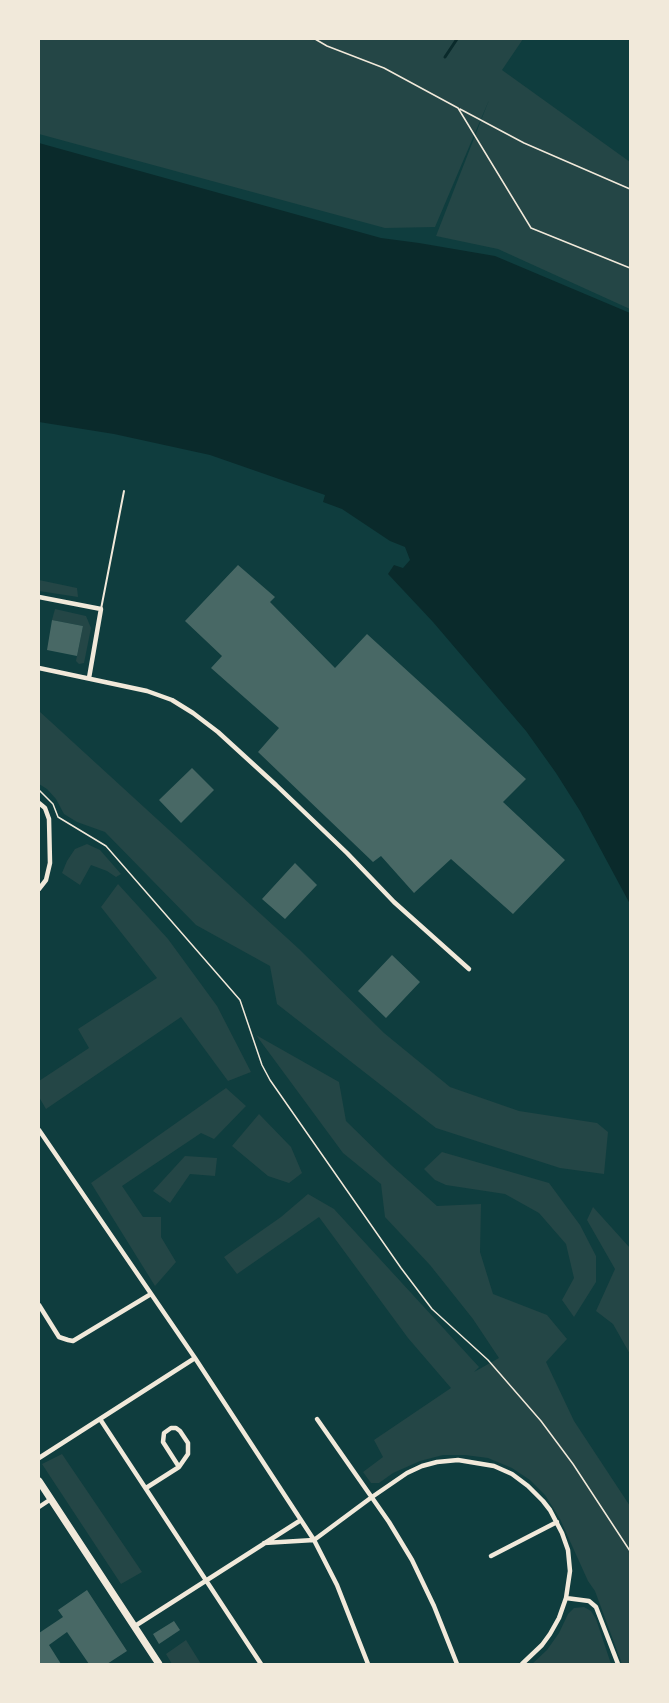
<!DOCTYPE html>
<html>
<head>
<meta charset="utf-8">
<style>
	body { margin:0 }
	#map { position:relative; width:669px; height:1703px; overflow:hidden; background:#0f3d3e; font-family:Ubuntu,sans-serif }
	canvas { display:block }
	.frame { position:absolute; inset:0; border:40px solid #f1e9da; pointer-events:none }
</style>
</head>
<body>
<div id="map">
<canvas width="669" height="1703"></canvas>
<div class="frame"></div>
</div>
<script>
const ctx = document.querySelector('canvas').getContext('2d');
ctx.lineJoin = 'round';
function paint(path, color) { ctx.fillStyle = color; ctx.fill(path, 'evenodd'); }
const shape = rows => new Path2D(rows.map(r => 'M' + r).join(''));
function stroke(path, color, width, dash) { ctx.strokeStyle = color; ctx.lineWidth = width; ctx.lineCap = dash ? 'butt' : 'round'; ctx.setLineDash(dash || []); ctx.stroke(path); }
paint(shape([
	[39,39,523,39,502,70,630,162,630,309,498,249,436,236,489,100,435,227,385,228,39,134],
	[39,580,77,588,78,597,39,591],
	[55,609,86,616,91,628,84,663,79,664,76,661,83,626,52,620],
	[39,711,299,949,384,1033,450,1087,519,1111,597,1123,608,1132,604,1174,560,1168,436,1128,277,1004,270,966,196,925,105,832,77,822,64,814,56,799,47,789,39,784],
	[87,844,100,850,121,874,116,877,107,871,91,865,80,885,62,873,67,861,75,849],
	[118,884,168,939,217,1006,251,1072,228,1081,181,1017,46,1109,39,1097,39,1081,89,1048,78,1029,157,978,101,907],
	[256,1035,339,1082,346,1121,391,1165,437,1206,481,1204,480,1252,493,1294,547,1315,567,1339,546,1362,574,1421,630,1506,630,1664,622,1664,595,1591,588,1581,560,1519,545,1495,530,1480,512,1468,488,1458,465,1455,443,1455,420,1461,393,1473,379,1483,371,1483,363,1472,383,1457,374,1440,451,1388,408,1338,319,1217,237,1274,224,1257,281,1217,308,1194,334,1209,479,1367,474,1372,499,1358,473,1319,430,1265,385,1217,381,1184,343,1153],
	[226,1088,246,1106,214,1139,201,1133,122,1186,143,1217,161,1217,161,1237,176,1262,155,1286,91,1183],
	[259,1114,291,1147,302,1173,289,1183,268,1176,232,1146],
	[442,1152,549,1183,580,1225,596,1256,596,1282,574,1317,562,1300,574,1278,566,1244,539,1213,505,1194,446,1185,435,1180,424,1169],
	[185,1156,217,1158,215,1176,190,1174,170,1203,153,1191],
	[593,1207,630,1248,630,1354,613,1324,596,1311,615,1269,587,1220],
	[62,1454,142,1572,121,1584,42,1464],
	[584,1607,591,1611,596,1619,611,1664,532,1664,547,1650,559,1633,568,1614,574,1608],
	[186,1640,201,1664,172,1664,166,1654]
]), '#244646');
paint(shape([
	[39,143,381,238,419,243,495,256,630,313,630,904,580,811,556,773,526,731,433,622,388,574,394,565,403,568,410,560,405,547,390,541,342,509,323,502,325,495,210,455,114,434,39,422]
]), '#0a2a2b');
stroke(shape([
	[445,57,457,39]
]), '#0a2a2b', 3);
paint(shape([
	[238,565,275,597,270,602,335,668,367,634,526,779,503,802,565,860,513,914,451,859,414,893,381,856,373,862,258,752,279,728,211,668,222,656,185,621],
	[52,620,83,626,77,656,47,650],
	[192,768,214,790,181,823,159,800],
	[295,863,317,885,285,919,262,899],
	[392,955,420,982,386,1018,358,991],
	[87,1590,127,1651,107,1664,89,1664,67,1632,49,1645,61,1664,39,1664,39,1633,63,1617,58,1610],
	[174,1621,180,1630,159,1644,153,1634]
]), '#486865');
stroke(shape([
	[315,39,327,46,384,68,458,108,531,228,630,268],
	[460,109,524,143,630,189],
	[39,790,53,804,58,817,106,846,240,1000,262,1065,270,1080,401,1268,432,1309,488,1360,541,1421,573,1464,630,1551]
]), '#f1e9da', 1.5);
stroke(shape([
	[101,609,124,491]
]), '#f1e9da', 2);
stroke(shape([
	[39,597,101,609,89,678],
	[39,668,147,691,172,700,193,713,218,732,276,785,347,853,394,902,469,969],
	[39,803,45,808,49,819,50,863,46,880,39,889],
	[39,1130,195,1358,314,1540,337,1585,368,1664],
	[39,1305,59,1337,68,1340,73,1341,151,1294],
	[100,1419,261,1664],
	[317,1419,389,1522,412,1560,434,1606,457,1664],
	[39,1458,195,1358],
	[146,1488,179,1467,188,1454,188,1443,180,1431,176,1428,171,1428,164,1433,163,1442,179,1467],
	[39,1507,51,1499],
	[264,1543,314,1540,372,1497,407,1473,422,1466,437,1462,458,1460,494,1466,512,1474,528,1486,543,1501,550,1510,562,1533,568,1550,570,1571,566,1598,589,1601,596,1607,618,1664],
	[491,1556,557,1522],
	[135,1626,301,1520],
	[522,1664,542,1645,550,1634,559,1618,566,1598]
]), '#f1e9da', 4.5);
stroke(shape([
	[39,1481,159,1664]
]), '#f1e9da', 7);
</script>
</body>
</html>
